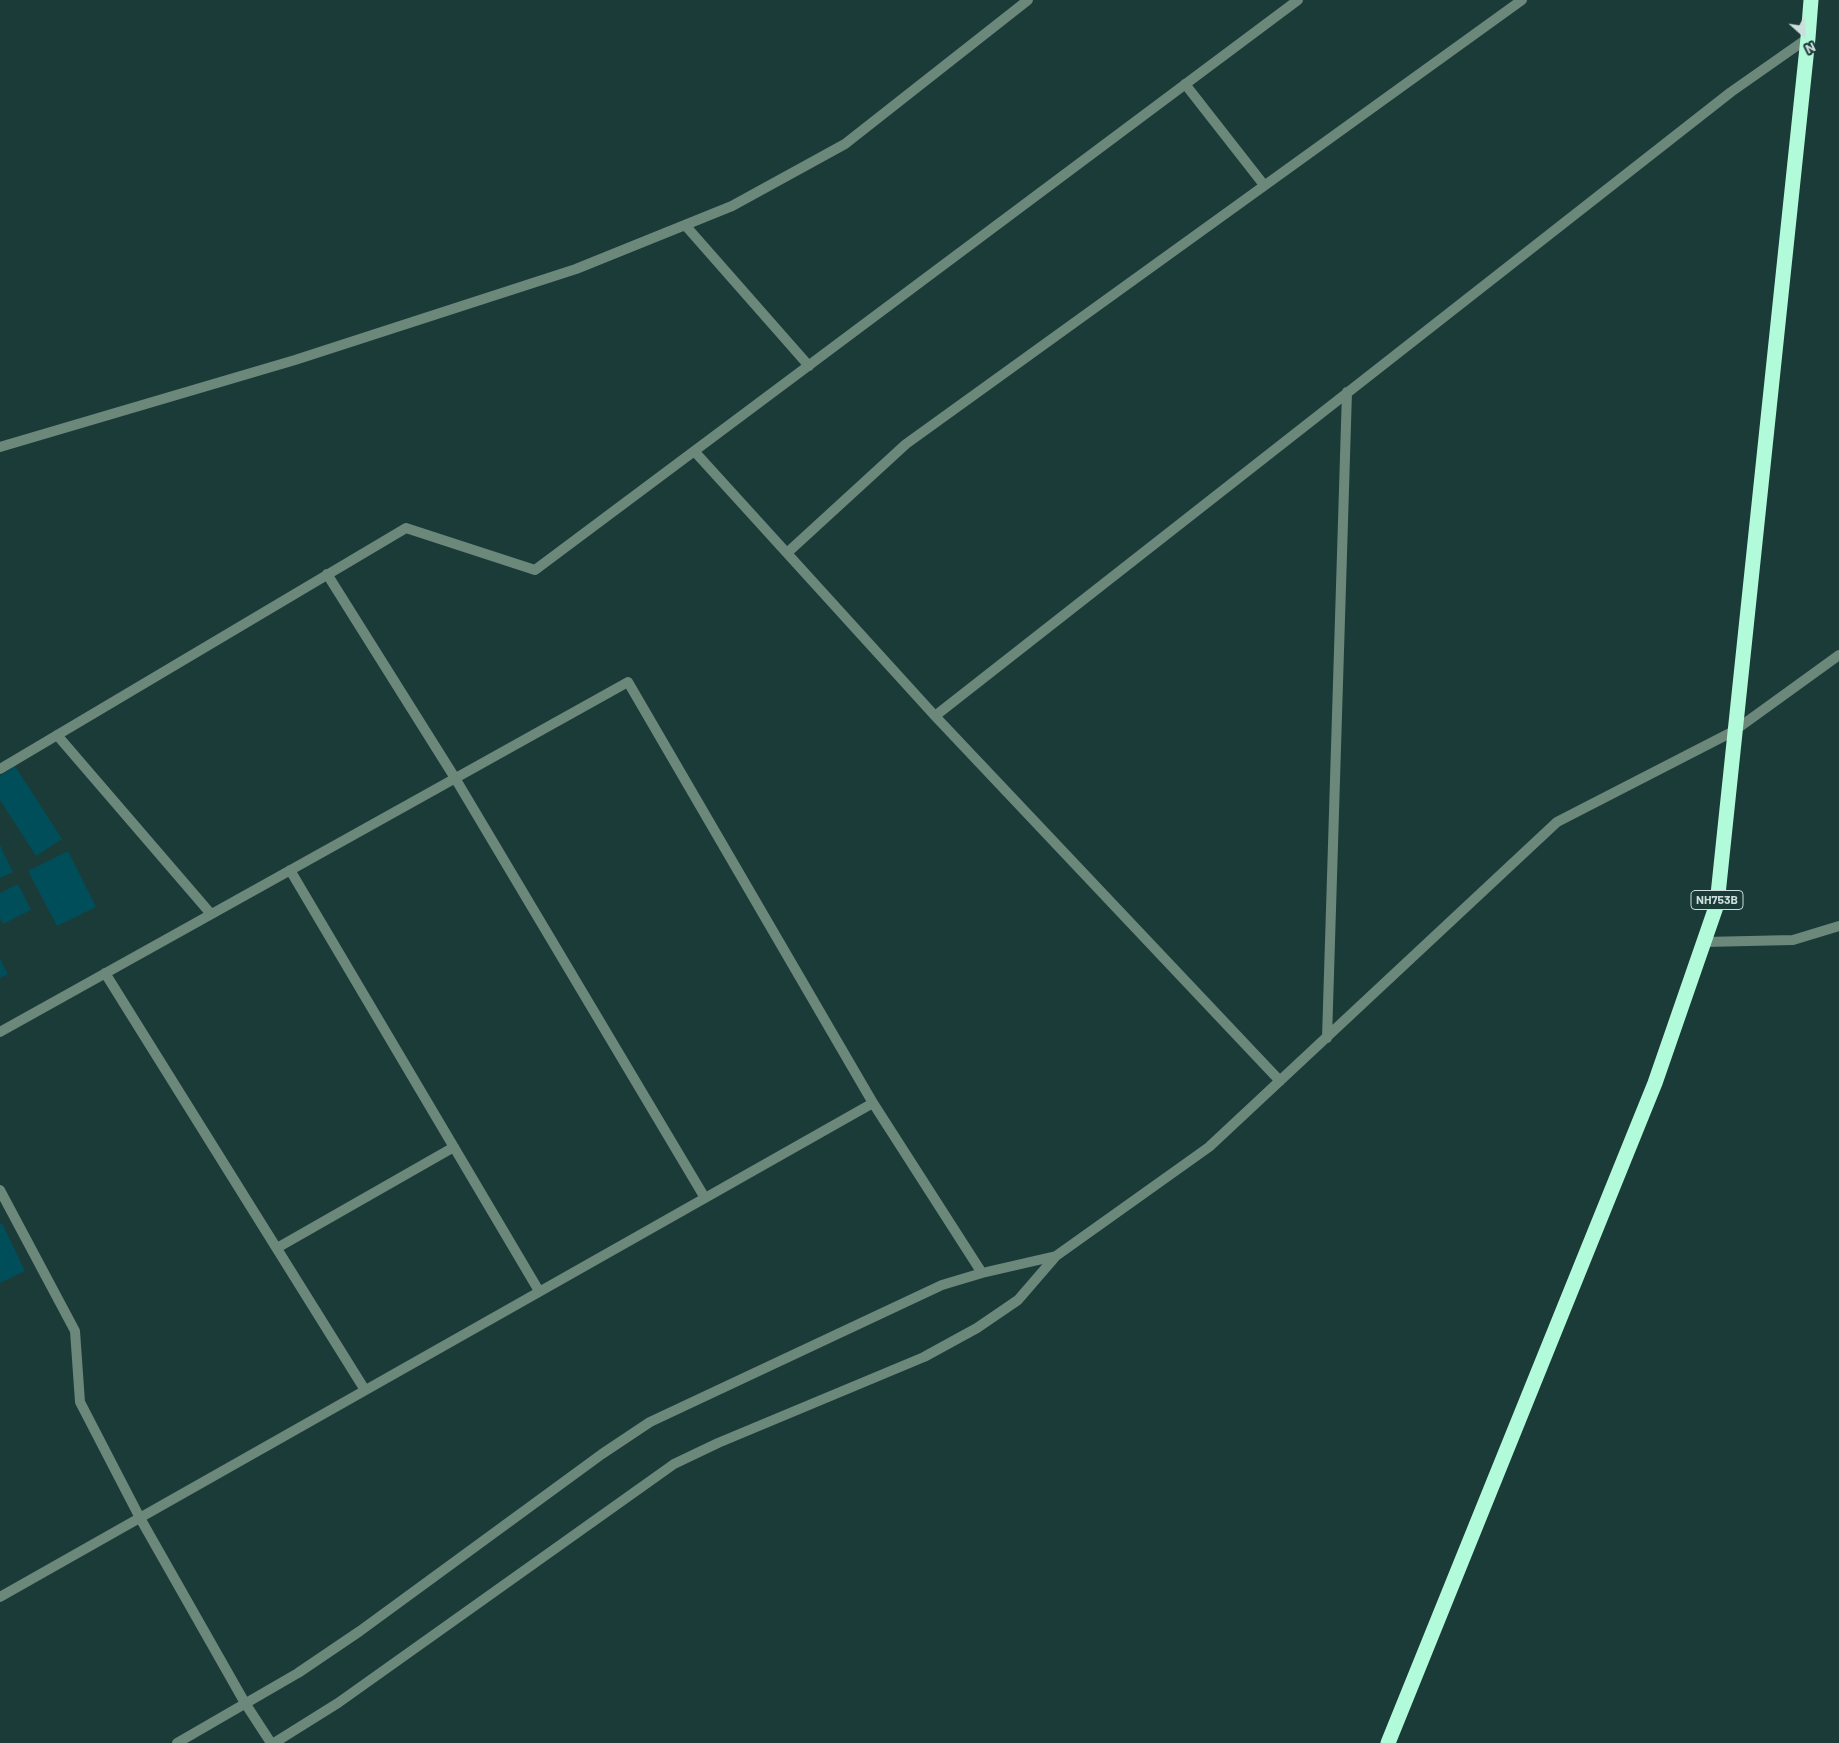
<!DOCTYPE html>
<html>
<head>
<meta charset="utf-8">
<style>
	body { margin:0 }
	#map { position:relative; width:1839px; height:1743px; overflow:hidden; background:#1b3b38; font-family:Barlow,sans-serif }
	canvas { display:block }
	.north { position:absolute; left:1779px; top:10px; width:50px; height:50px; -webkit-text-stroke:4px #1b3b38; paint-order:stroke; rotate:154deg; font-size:14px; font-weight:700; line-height:20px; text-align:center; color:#cddfdc }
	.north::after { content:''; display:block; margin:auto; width:18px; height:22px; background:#cddfdc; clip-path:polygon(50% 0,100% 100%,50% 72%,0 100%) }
</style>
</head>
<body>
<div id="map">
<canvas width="1839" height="1743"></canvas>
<div class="north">N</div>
</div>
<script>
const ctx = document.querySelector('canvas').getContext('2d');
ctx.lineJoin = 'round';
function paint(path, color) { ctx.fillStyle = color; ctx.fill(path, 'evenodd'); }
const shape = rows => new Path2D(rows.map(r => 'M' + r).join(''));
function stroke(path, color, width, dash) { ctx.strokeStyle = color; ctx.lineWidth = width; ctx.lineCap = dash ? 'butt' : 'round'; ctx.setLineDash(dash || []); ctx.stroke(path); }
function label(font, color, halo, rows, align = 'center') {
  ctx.font = font + ' Barlow,sans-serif'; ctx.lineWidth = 4; ctx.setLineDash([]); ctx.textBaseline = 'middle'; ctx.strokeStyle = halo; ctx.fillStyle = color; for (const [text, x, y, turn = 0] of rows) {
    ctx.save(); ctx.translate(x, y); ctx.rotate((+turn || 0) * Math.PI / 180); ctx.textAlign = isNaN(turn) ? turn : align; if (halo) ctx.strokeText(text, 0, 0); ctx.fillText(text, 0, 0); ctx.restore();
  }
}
paint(shape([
	[15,766,62,839,36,856,0,800,0,776],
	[0,845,13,872,0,878],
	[68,851,96,907,57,926,28,871],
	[18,884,31,910,3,924,0,918,0,893],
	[0,959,8,974,0,978],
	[2,1223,25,1271,0,1283,0,1224]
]), '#004e59');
stroke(shape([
	[1185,84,1264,185],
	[685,225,809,366],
	[0,447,295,360,576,269,732,206,845,144,1028,0],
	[695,452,935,716,1280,1081],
	[787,553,906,444,1522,0],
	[327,574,455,778,705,1198],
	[935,716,1731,92,1808,38],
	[57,735,211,914],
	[0,769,406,528,535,570,1298,0],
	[290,870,539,1291],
	[1704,942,1793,940,1839,926],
	[105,973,365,1390],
	[0,1032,628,682,873,1103,982,1273],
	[1327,1038,1347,392],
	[0,1190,75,1331,80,1402,140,1518,245,1703,271,1743],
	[277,1248,454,1147],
	[0,1597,873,1103],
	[177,1743,298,1673,360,1631,602,1454,650,1422,942,1285,982,1273,1056,1256],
	[274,1743,338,1703,674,1464,718,1443,924,1357,977,1328,1018,1300,1056,1256,1209,1147,1557,822,1734,731,1839,655]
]), '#6b887a', 10);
stroke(shape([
	[1388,1743,1655,1083,1717,904,1808,38,1811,0]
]), '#b2fbda', 15);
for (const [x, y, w] of [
	[1717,900,52]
]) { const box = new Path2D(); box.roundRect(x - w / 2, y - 9.5, w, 19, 4); ctx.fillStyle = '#1b3b38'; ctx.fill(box); stroke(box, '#cddfdc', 1); }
label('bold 12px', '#cddfdc', null, [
	["NH753B",1717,900]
]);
</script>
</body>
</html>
